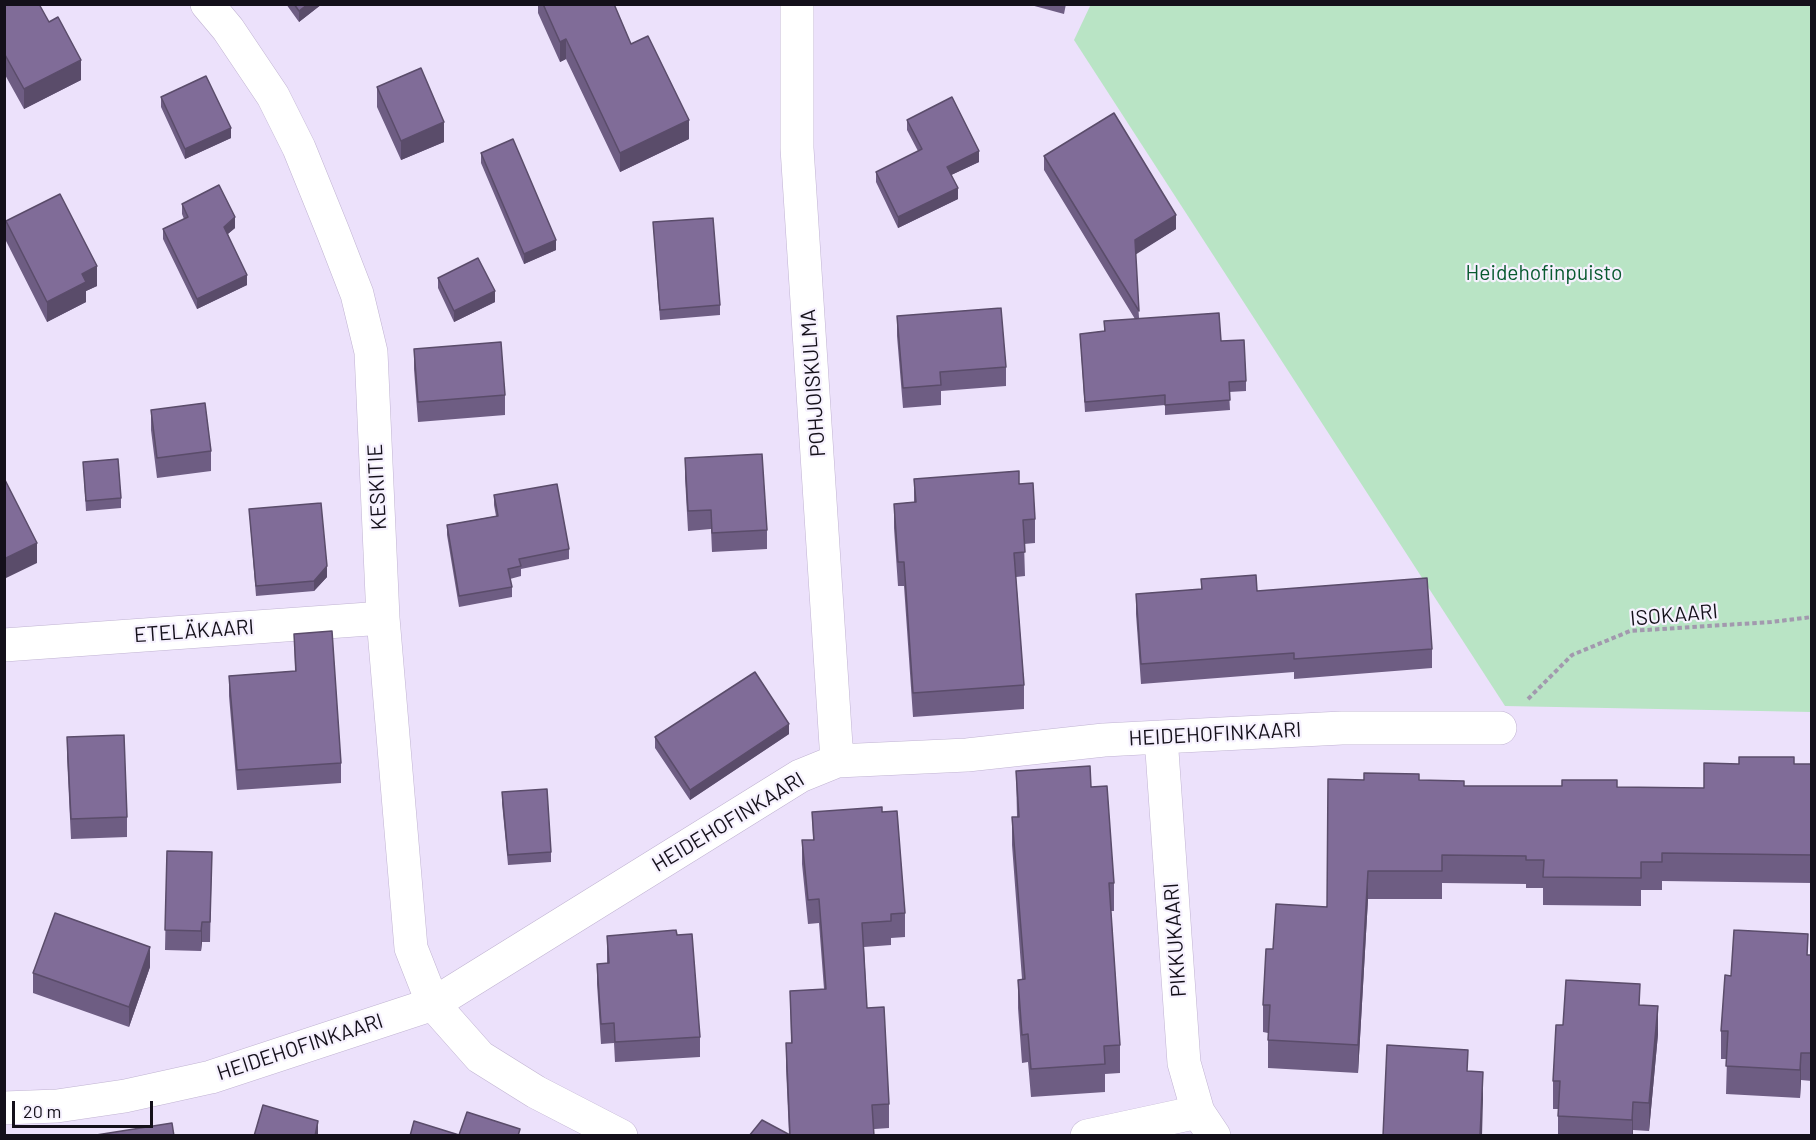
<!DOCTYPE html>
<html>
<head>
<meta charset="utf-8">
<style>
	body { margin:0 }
	#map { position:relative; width:1816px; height:1140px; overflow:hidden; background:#ece1fb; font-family:Barlow,sans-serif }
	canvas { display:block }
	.frame { position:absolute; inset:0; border:6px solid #14101a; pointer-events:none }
	.scale { position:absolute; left:12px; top:1101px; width:141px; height:27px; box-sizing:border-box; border:3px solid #14101a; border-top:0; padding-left:8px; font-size:18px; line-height:21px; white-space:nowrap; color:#14101a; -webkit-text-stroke:4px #f6f1fe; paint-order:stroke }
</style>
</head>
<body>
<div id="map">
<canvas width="1816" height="1140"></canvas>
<div class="frame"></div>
<div class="scale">20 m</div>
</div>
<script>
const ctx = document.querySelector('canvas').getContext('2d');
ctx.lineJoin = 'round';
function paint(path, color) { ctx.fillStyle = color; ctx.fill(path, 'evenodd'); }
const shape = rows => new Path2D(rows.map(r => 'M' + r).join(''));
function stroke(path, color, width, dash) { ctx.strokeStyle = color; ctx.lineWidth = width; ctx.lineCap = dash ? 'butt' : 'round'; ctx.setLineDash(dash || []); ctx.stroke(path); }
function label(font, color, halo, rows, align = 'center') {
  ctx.font = font + ' Barlow,sans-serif'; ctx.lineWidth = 4.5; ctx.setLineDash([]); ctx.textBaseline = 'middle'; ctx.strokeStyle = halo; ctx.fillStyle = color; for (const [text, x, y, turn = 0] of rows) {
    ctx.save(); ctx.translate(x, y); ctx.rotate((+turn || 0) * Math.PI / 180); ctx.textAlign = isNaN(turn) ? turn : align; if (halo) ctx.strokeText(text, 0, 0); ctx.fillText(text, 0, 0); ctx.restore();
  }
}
paint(shape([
	[1091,4,1811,5,1811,712,1505,706,1074,40]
]), '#b9e4c5');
const minor = shape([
	[207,4,228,29,273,96,299,148,333,232,357,294,371,352,383,618,411,948,433,1004,480,1057,536,1092,621,1136],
	[797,4,797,148,837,761],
	[4,645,383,618],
	[1161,737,1184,1063,1198,1112,1214,1136],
	[4,1108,57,1106,125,1096,211,1077,433,1004,800,776,837,761,967,755,1104,740,1161,737,1342,728,1500,728],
	[1087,1136,1198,1112]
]);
stroke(minor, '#c0b3d2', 34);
stroke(shape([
	[1528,699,1572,655,1630,631,1771,622,1812,617]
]), '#a299ae', 4, [4.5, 3]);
stroke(minor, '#fff', 33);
paint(shape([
	[4,4,81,80,24,109,4,73],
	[286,4,322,4,299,22],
	[538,4,614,4,631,44,689,139,620,172,566,59,560,62,538,13],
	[1027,4,1066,4,1064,14],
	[377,87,444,142,401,160,377,107],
	[161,97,231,138,185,159,161,107],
	[907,120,979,162,951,175,958,199,898,228,876,182,876,172,918,151,907,130],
	[481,153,556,250,524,264,481,163],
	[1044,156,1176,229,1135,254,1139,318,1221,341,1246,381,1246,391,1229,392,1230,410,1165,415,1165,405,1085,412,1080,334,1104,331,1104,321,1135,319,1044,170],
	[182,204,235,228,228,234,247,285,197,309,163,239,163,229,184,219,182,214],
	[6,221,97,286,86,291,86,302,47,322,6,241],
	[653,222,720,305,720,315,660,320],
	[438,278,495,302,454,322,438,288],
	[897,316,1006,367,1006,386,941,391,941,405,903,408,897,336],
	[414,349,505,395,505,415,418,422,414,369],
	[151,410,211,451,211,471,157,478,151,430],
	[685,458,767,530,767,549,712,552,711,529,688,531,685,478],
	[83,462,121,498,121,508,86,511],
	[914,479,1019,484,1035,519,1035,543,1024,544,1025,576,1016,577,1024,685,1024,709,913,717,904,586,898,586,894,528,894,504,914,502],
	[494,495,569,549,569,559,521,569,521,576,510,579,512,587,512,597,459,607,447,535,447,525,496,516,494,505],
	[249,509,327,577,314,591,256,596],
	[1201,579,1432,649,1432,668,1294,679,1294,672,1141,684,1136,614,1136,594,1201,589],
	[294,634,341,763,341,783,237,790,229,696,229,676,295,671],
	[789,734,690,800,655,748,655,737],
	[67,737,127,817,127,837,71,839,67,757],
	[1794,764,1812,764,1812,883,1662,881,1662,890,1641,890,1641,906,1543,905,1543,888,1526,888,1526,884,1442,883,1442,899,1368,899,1358,1073,1268,1068,1268,1033,1263,1032,1263,1005,1273,949,1327,907,1419,780,1464,786,1704,788],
	[1016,771,1091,787,1114,883,1114,911,1111,911,1120,1045,1120,1073,1105,1074,1105,1092,1031,1097,1028,1062,1022,1063,1018,1008,1018,980,1022,979,1012,845,1012,817,1017,817],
	[502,792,551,852,551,862,508,865,502,803],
	[812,812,905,913,905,937,891,938,891,945,864,947,867,1008,889,1104,889,1128,789,1135,786,1067,786,1043,791,1043,790,991,824,989,819,923,808,924,802,864,802,840,813,840],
	[167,851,212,852,210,942,202,942,201,951,165,950],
	[607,936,700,1037,700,1057,615,1062,614,1043,601,1044,597,984,597,964,607,964],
	[1808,955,1812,955,1812,1081,1801,1080,1800,1098,1726,1094,1727,1059,1721,1059,1721,1031,1731,976],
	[150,967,129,1027,33,993,33,973],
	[1640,1005,1658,1034,1649,1131,1633,1130,1633,1136,1558,1136,1558,1109,1553,1109,1553,1081,1563,1025]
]), '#6e5d83');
paint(shape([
	[308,4,322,4,299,22,299,11],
	[566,39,566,59,560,62,560,42],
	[81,60,81,80,24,109,24,89],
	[689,120,689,139,620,172,620,153],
	[444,122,444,142,401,160,401,141],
	[231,128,231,138,185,159,185,149],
	[979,151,979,162,947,177,947,167],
	[958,188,958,199,898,228,898,217],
	[1176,215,1176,229,1135,255,1135,240],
	[235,217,235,228,224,237,224,227],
	[556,240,556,250,524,264,524,254],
	[97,266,97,286,86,291,86,302,47,322,47,302,82,274],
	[247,275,247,285,197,309,197,299],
	[495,291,495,302,454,322,454,311],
	[37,543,37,563,4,579,4,559],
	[327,566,327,577,314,591,314,581],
	[789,724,789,734,690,800,690,790],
	[1368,871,1368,899,1358,1073,1358,1045],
	[202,922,202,942,201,951,201,931],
	[150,947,150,967,129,1027,129,1007],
	[1658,1006,1658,1034,1649,1131,1649,1103],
	[1801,1053,1801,1080,1800,1098,1800,1070],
	[1483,1072,1483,1100,1482,1136,1480,1136],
	[1633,1102,1633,1136,1632,1136,1632,1120],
	[318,1121,318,1136,315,1136]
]), '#5a4c6a');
const building = shape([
	[4,4,39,4,49,22,58,17,81,60,24,89,4,53,4,4],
	[294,4,308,4,299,11,294,4],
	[543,4,614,4,631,44,648,36,689,120,620,153,566,39,560,42,543,4],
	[421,68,444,122,401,141,377,87,421,68],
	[206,76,231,128,185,149,161,97,206,76],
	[952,97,979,151,947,167,958,188,898,217,876,172,922,149,907,120,952,97],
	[1114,113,1176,215,1135,240,1139,311,1044,156,1114,113],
	[513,139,556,240,524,254,481,153,513,139],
	[219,185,235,217,224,227,247,275,197,299,163,229,188,217,182,204,219,185],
	[60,194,97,266,82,274,86,282,47,302,6,221,60,194],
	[713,218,720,305,660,310,653,222,713,218],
	[478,258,495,291,454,311,438,278,478,258],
	[1001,308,1006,367,940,372,941,385,903,388,897,316,1001,308],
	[1219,313,1221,341,1244,340,1246,381,1229,382,1230,400,1165,405,1165,395,1085,402,1080,334,1105,331,1104,321,1219,313],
	[501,342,505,395,418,402,414,349,501,342],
	[205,403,211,451,157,458,151,410,205,403],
	[762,454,767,530,712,533,711,510,688,511,685,458,762,454],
	[118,459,121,498,86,501,83,462,118,459],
	[1019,471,1019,484,1033,483,1035,519,1023,520,1025,552,1014,553,1024,685,913,693,904,562,898,562,894,504,916,502,914,479,1019,471],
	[4,478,37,543,4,559,4,478],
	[557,484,569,549,519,559,521,566,508,569,512,587,459,596,447,525,498,516,494,495,557,484],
	[321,503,327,566,314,581,256,586,249,509,321,503],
	[1256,575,1257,591,1427,578,1432,649,1294,659,1294,653,1141,664,1136,594,1202,589,1201,579,1256,575],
	[332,631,341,763,237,770,229,676,296,671,294,634,332,631],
	[755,672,789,724,690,790,655,737,755,672],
	[124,735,127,817,71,819,67,737,124,735],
	[1739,757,1794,757,1794,764,1812,764,1812,855,1662,853,1662,862,1641,862,1641,878,1543,877,1544,860,1526,860,1526,856,1442,855,1442,871,1368,871,1358,1045,1268,1040,1270,1005,1263,1005,1266,949,1273,949,1276,904,1327,907,1328,779,1364,780,1364,773,1419,774,1419,780,1464,781,1464,786,1562,786,1562,780,1617,780,1617,787,1704,788,1704,763,1739,764,1739,757],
	[1090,766,1091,787,1107,786,1114,883,1109,883,1120,1045,1104,1046,1105,1064,1031,1069,1028,1034,1022,1035,1018,980,1025,979,1012,817,1019,817,1016,771,1090,766],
	[547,789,551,852,508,855,502,792,547,789],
	[882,807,882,812,897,811,905,913,891,914,891,921,862,923,867,1008,884,1007,889,1104,872,1105,874,1136,749,1136,762,1120,790,1135,786,1043,792,1043,790,991,826,989,819,899,808,900,802,840,814,840,812,812,882,807],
	[167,851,212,852,210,922,202,922,201,931,165,930,167,851],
	[55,913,150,947,129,1007,33,973,55,913],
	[676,930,677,935,692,934,700,1037,615,1042,614,1023,601,1024,597,964,609,963,607,936,676,930],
	[1734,930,1808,934,1807,955,1812,955,1812,1053,1801,1053,1800,1070,1726,1066,1728,1031,1721,1031,1725,975,1731,976,1734,930],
	[1566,980,1640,984,1639,1005,1658,1006,1649,1103,1633,1102,1632,1120,1558,1116,1560,1081,1553,1081,1556,1025,1563,1025,1566,980],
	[1387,1045,1468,1050,1467,1071,1483,1072,1480,1136,1383,1136,1387,1045],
	[263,1105,318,1121,315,1136,254,1136,263,1105],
	[467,1112,520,1129,518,1136,410,1136,414,1121,459,1135,467,1112],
	[172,1123,174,1136,90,1136,172,1123]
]);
paint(building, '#806c98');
stroke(building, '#5a4c6a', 1.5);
label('21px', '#085a30', '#f6f1fe', [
	["Heidehofinpuisto",1544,273]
]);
label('21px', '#14101a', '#f6f1fe', [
	["POHJOISKULMA",813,383,-94],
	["KESKITIE",377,487,-93],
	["ISOKAARI",1674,615,-5],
	["ETELÄKAARI",194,631,-4],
	["HEIDEHOFINKAARI",1215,734,-3],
	["HEIDEHOFINKAARI",728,822,-31],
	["PIKKUKAARI",1175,940,-94],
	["HEIDEHOFINKAARI",300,1047,-18]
]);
</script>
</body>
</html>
